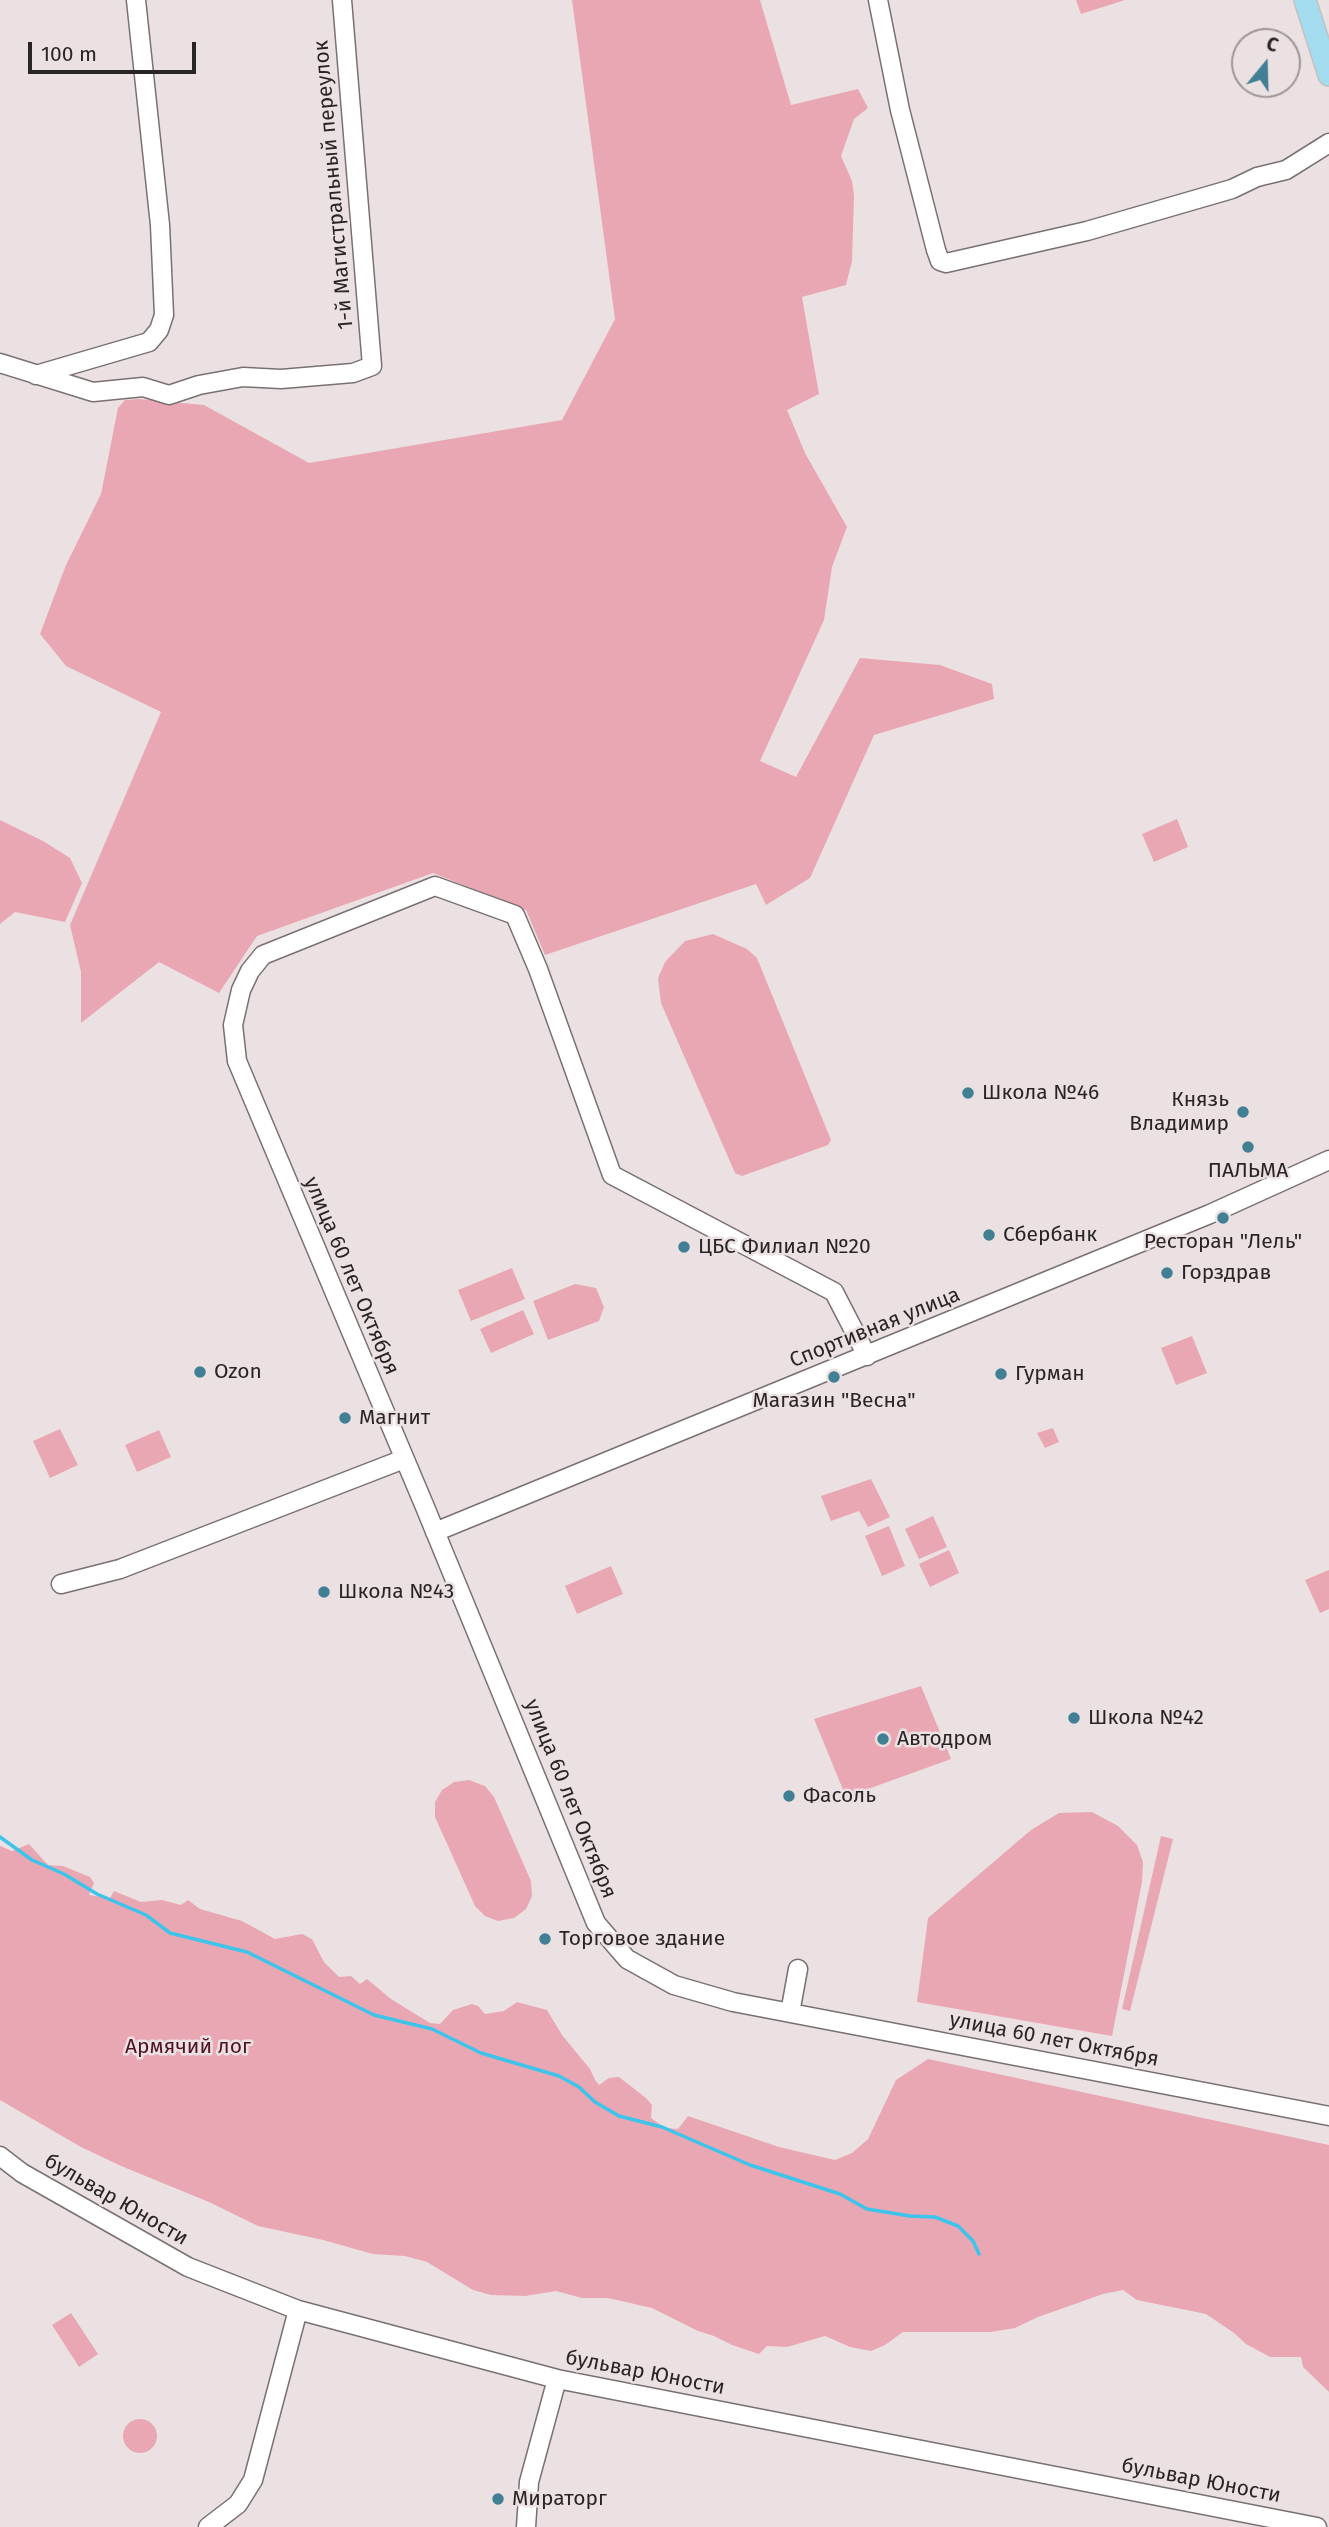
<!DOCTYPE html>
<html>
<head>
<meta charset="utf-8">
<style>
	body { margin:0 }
	#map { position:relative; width:1329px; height:2527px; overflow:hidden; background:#ece1e2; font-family:"Fira Sans",sans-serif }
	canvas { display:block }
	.north { position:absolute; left:1231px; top:28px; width:70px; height:70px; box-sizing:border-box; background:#ece1e2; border:2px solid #9e9696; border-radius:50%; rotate:19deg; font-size:19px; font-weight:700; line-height:28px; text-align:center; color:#292525 }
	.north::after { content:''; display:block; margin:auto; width:24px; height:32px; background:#407f94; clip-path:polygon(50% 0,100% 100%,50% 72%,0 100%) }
	.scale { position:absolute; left:28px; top:42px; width:168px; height:32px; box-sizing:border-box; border:4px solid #292525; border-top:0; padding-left:9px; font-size:21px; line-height:24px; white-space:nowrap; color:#292525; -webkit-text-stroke:5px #ece1e2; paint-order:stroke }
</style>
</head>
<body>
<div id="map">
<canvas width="1329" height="2527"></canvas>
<div class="north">С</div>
<div class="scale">100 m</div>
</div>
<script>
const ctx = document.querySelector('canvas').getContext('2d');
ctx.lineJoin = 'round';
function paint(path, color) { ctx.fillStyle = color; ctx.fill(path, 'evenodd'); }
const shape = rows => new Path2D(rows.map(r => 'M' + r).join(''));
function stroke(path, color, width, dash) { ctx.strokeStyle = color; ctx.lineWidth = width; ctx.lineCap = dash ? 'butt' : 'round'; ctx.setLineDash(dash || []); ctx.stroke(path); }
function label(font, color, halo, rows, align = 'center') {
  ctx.font = font + ' "Fira Sans",sans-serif'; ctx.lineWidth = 5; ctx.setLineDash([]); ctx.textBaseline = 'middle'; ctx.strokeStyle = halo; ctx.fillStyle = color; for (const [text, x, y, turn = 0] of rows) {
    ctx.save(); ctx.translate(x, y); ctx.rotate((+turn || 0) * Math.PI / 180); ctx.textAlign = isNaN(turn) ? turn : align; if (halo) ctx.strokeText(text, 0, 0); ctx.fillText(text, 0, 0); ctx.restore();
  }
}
paint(shape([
	[572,0,760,0,791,105,858,89,868,108,854,119,841,156,852,181,854,196,852,261,846,285,802,297,819,394,787,410,805,453,847,527,832,567,824,620,760,761,796,777,860,658,940,665,992,684,994,699,874,735,810,878,766,905,756,884,545,955,526,910,433,873,257,936,219,993,159,962,81,1023,81,972,70,925,161,712,66,666,40,634,66,565,101,494,118,408,125,400,139,399,204,405,309,463,562,420,615,319],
	[1076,0,1125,0,1081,14],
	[1177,819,1188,847,1154,862,1142,834],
	[0,820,43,841,70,858,82,883,65,922,15,912,0,924],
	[713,934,747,949,757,958,831,1140,828,1145,742,1176,735,1173,661,1003,658,978,665,962,685,941],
	[512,1268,525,1299,471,1321,458,1290],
	[575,1284,596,1288,604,1307,599,1321,548,1340,533,1301],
	[523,1310,534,1334,491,1353,480,1329],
	[1192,1336,1207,1373,1176,1385,1161,1348],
	[1053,1428,1059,1442,1045,1448,1037,1433],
	[60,1429,78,1465,50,1478,33,1441],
	[159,1430,171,1457,137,1472,125,1445],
	[871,1479,890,1517,868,1527,859,1511,831,1521,821,1496],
	[933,1516,947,1547,919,1559,905,1529],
	[889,1526,905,1566,882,1576,865,1536],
	[949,1550,959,1573,930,1587,919,1564],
	[611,1566,623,1594,577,1614,565,1586],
	[1329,1570,1329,1609,1320,1613,1305,1580],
	[921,1686,951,1759,846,1797,814,1719],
	[469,1780,485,1786,494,1797,531,1881,532,1896,526,1909,514,1918,498,1921,485,1916,475,1906,435,1817,435,1802,442,1790,454,1782],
	[1092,1812,1118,1826,1137,1845,1143,1862,1142,1882,1112,2036,917,2002,928,1918,1031,1830,1059,1813],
	[1161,1836,1173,1839,1130,2011,1122,2009],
	[29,1844,48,1865,63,1866,90,1877,94,1883,89,1895,110,1898,114,1891,141,1902,162,1900,181,1905,188,1900,200,1909,242,1921,275,1939,302,1934,312,1939,324,1962,339,1977,351,1976,360,1984,367,1979,391,1999,430,2023,440,2024,453,2010,472,2004,478,2006,485,2014,504,2011,517,2002,547,2010,562,2035,590,2069,595,2080,599,2085,609,2078,619,2077,646,2098,652,2105,651,2118,665,2128,678,2129,688,2116,779,2147,835,2160,852,2153,868,2139,896,2080,928,2059,1329,2145,1329,2392,1303,2367,1301,2357,1270,2357,1246,2344,1234,2333,1206,2314,1137,2300,1123,2290,1103,2294,1038,2317,1015,2328,991,2332,903,2332,885,2345,871,2351,850,2347,825,2336,787,2347,767,2346,759,2354,732,2345,714,2336,698,2331,652,2308,608,2298,582,2298,556,2291,525,2296,491,2295,473,2290,427,2262,405,2256,373,2254,323,2240,258,2226,209,2202,121,2166,81,2147,0,2100,0,1846,12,1851],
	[71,2313,98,2354,79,2367,52,2325],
	'123 2436a17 17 0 1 1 34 0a17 17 0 1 1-34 0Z'
]), '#e9a7b4');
stroke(shape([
	[0,1837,32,1860,64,1874,97,1894,146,1915,170,1933,247,1952,374,2015,432,2029,481,2053,559,2076,579,2087,595,2102,619,2116,662,2127,750,2165,840,2194,867,2209,910,2216,935,2217,958,2226,973,2241,979,2254]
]), '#3cc4ea', 3.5);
const minor = shape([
	[878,0,900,110,936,250,940,261,946,263,1087,231,1232,189,1257,177,1286,170,1329,143],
	[0,363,93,392,143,387,169,395,199,385,243,377,281,379,353,373,372,366,342,0],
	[36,375,149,342,159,330,164,315,160,225,136,0],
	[867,1356,834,1292,612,1175,538,969,515,915,435,886,263,955,250,971,241,990,233,1025,237,1061,425,1507,596,1923,627,1959,674,1985,733,2002,1329,2116],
	[435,1532,1210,1214,1329,1160],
	[61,1584,120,1569,404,1459],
	[790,2013,798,1969],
	[0,2156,22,2173,188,2267,298,2310,557,2379,1317,2527],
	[208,2527,238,2504,253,2480,298,2310],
	[526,2527,529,2482,557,2379]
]);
const major = shape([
	[1305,0,1329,75]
]);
stroke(minor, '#797071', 21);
stroke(major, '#c3c2c2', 24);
stroke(minor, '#fff', 18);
stroke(major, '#a3dcee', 21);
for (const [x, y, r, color] of [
	[968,1093,7,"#407f94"],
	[1243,1112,7,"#407f94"],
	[1248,1147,7,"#407f94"],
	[1223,1218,7,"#407f94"],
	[989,1235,7,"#407f94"],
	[684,1247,7,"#407f94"],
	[1167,1273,7,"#407f94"],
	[200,1372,7,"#407f94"],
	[1001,1374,7,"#407f94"],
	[834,1377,7,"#407f94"],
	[345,1418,7,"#407f94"],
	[324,1592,7,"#407f94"],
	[1074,1718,7,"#407f94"],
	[883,1739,7,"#407f94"],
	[789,1796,7,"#407f94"],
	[545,1939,7,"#407f94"],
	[498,2499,7,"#407f94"]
]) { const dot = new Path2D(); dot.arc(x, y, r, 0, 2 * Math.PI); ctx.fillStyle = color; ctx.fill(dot); stroke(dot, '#ece1e2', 2.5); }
label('21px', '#292525', '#ece1e2', [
	["1-й Магистральный переулок",334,185,-95],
	["улица 60 лет Октября",351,1276,67],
	["Спортивная улица",875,1328,-22],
	["улица 60 лет Октября",570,1799,68],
	["улица 60 лет Октября",1054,2040,11],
	["бульвар Юности",116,2200,30],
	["бульвар Юности",645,2373,11],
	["бульвар Юности",1201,2481,11]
]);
label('21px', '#292525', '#ece1e2', [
	["Школа №46",982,1093],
	["Князь",1229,1100,"right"],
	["Владимир",1229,1124,"right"],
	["ПАЛЬМА",1248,1171,"center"],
	["Сбербанк",1003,1235],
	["Ресторан \"Лель\"",1223,1242,"center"],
	["ЦБС Филиал №20",698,1247],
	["Горздрав",1181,1273],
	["Ozon",214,1372],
	["Гурман",1015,1374],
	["Магазин \"Весна\"",834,1401,"center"],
	["Магнит",359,1418],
	["Школа №43",338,1592],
	["Школа №42",1088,1718],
	["Автодром",897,1739],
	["Фасоль",803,1796],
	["Торговое здание",559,1939],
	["Мираторг",512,2499]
], 'left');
label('21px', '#511226', '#ece1e2', [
	["Армячий лог",188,2047]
]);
</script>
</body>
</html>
